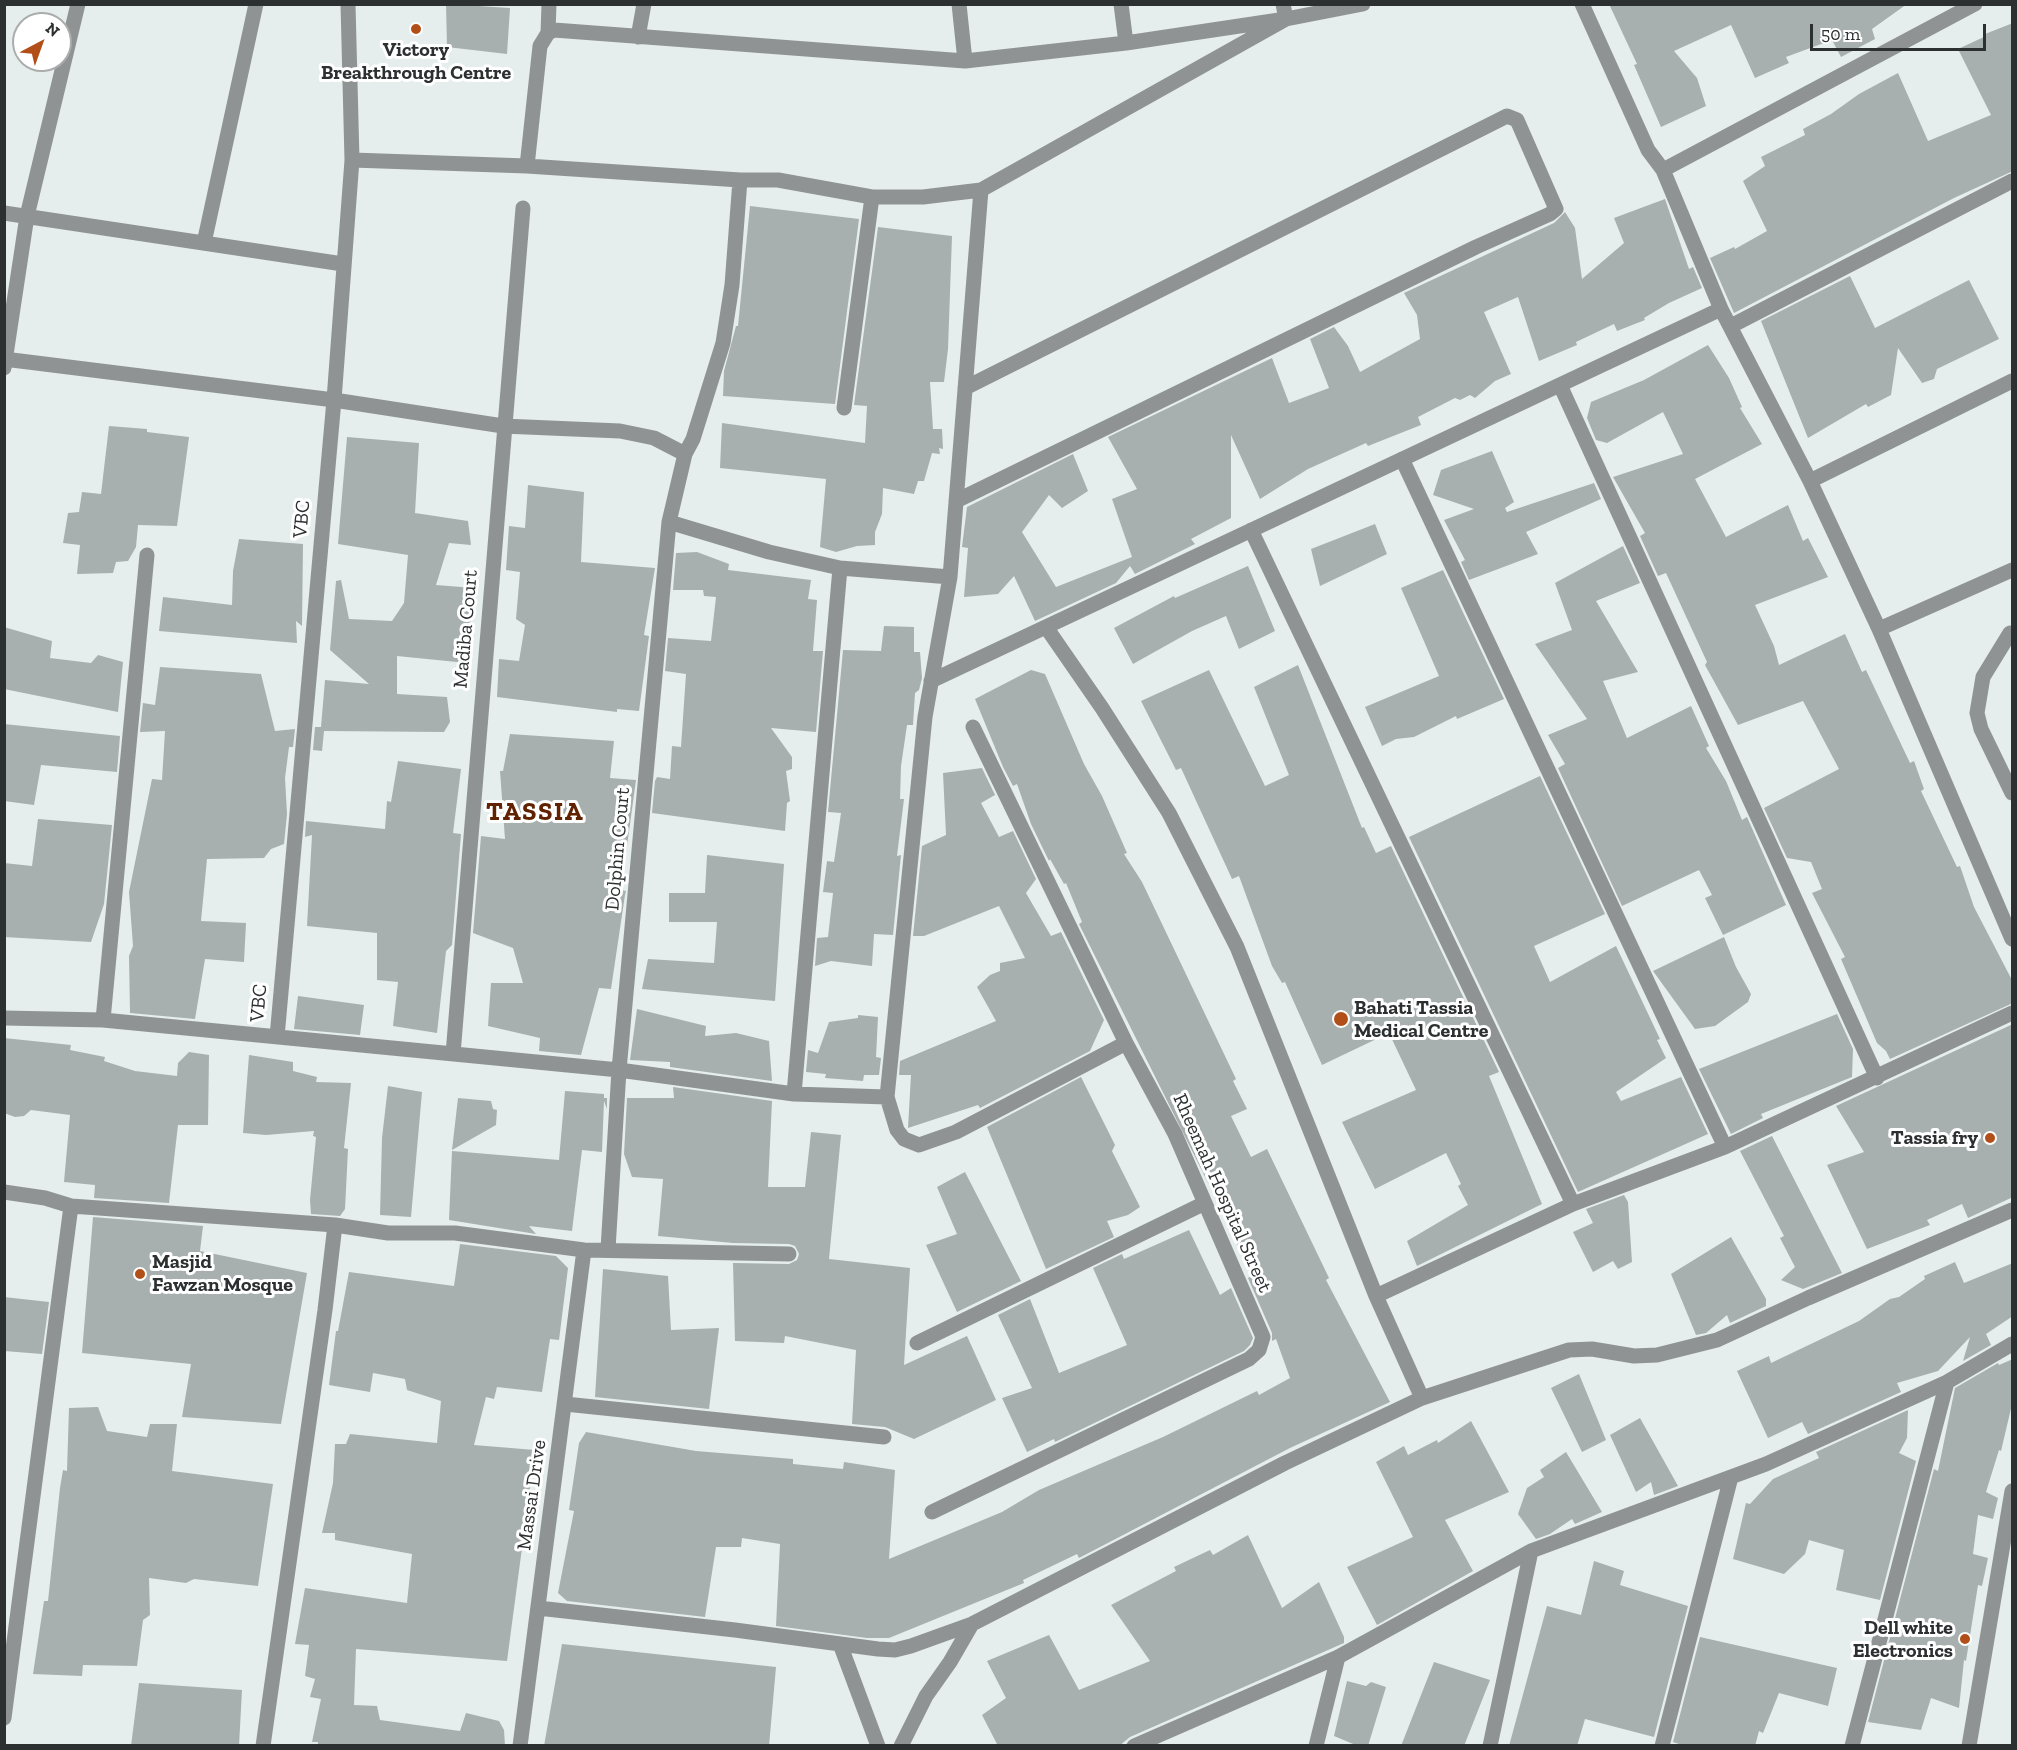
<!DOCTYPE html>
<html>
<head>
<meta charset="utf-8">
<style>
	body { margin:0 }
	#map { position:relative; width:2017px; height:1750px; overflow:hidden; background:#e5eeed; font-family:"Zilla Slab",serif }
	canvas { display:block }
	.frame { position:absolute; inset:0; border:6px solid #2d3030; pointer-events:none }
	.north { position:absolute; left:12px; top:12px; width:60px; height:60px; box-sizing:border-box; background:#fff; border:2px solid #abacac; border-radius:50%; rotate:41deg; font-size:16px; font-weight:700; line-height:24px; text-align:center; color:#2d3030 }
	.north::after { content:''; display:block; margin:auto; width:21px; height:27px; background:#b24f19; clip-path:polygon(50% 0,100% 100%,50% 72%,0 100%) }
	.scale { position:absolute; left:1810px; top:24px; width:176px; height:27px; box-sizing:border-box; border:3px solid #2d3030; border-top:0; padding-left:8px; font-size:18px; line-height:21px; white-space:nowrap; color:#2d3030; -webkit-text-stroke:4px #fff; paint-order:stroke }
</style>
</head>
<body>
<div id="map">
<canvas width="2017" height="1750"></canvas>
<div class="frame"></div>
<div class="north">N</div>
<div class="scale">50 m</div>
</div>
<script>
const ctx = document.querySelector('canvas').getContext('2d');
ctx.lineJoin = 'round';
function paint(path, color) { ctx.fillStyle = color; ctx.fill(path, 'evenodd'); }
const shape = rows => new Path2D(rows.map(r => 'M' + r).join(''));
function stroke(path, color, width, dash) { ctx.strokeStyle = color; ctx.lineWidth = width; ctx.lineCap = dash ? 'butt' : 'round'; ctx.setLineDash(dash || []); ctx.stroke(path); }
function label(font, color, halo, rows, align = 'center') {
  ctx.font = font + ' "Zilla Slab",serif'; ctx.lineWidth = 6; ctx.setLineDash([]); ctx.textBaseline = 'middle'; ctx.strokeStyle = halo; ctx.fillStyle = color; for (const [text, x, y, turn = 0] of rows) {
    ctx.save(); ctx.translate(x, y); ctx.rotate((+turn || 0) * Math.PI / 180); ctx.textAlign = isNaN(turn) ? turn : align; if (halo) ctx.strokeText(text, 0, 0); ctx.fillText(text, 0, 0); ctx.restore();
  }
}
paint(shape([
	[446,4,510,8,507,54,447,47],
	[1609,4,1907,4,1872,29,1875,39,1841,57,1832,40,1786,57,1789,63,1755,78,1731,25,1674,51,1697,78,1706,106,1661,127,1634,65,1637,64],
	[2013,23,2013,171,1954,198,1734,313,1710,258,1734,247,1735,249,1767,231,1743,181,1765,166,1761,157,1805,135,1803,129,1831,114,1859,94,1898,73,1928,141,1991,115,1958,49,1986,36,1985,34],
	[1665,199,1689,269,1693,267,1702,288,1669,303,1644,318,1645,320,1617,331,1614,324,1576,342,1577,345,1539,361,1518,297,1484,312,1511,374,1495,381,1475,398,1470,395,1460,400,1455,398,1418,417,1421,425,1368,446,1366,443,1308,469,1260,499,1231,435,1231,518,1191,539,1195,544,1135,574,1130,566,1116,583,1035,621,1014,576,998,594,964,597,968,548,962,547,967,507,1073,454,1088,491,1062,508,1049,495,1022,532,1056,587,1132,557,1112,499,1137,489,1108,437,1272,358,1289,403,1329,388,1310,339,1334,327,1348,346,1360,372,1420,339,1417,315,1404,293,1554,223,1565,212,1575,228,1582,279,1624,243,1614,218],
	[750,206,859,219,835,404,723,396,724,371,736,326,738,326],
	[878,227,952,236,948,349,944,382,930,382,933,429,942,429,943,449,939,448,940,454,932,453,924,481,918,481,914,494,883,488,882,514,875,532,875,545,857,546,836,552,820,547,826,479,720,468,722,423,865,443,867,406,854,405],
	[1850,276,1875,328,1969,280,1999,339,1937,369,1934,379,1922,383,1898,348,1891,395,1868,407,1866,404,1808,438,1761,321],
	[1708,345,1729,378,1742,407,1740,408,1762,444,1695,479,1726,537,1788,505,1803,541,1808,538,1828,577,1755,605,1774,646,1779,665,1845,634,1862,672,1866,670,1910,763,1914,761,1924,789,1921,791,1957,867,1960,866,1974,907,2013,982,2013,1003,1890,1059,1886,1051,1877,1043,1841,959,1845,957,1812,893,1822,889,1811,862,1787,858,1764,808,1839,769,1803,701,1738,725,1705,665,1707,662,1666,573,1658,576,1640,536,1645,533,1613,477,1683,454,1663,412,1607,443,1596,440,1587,418,1591,402,1644,380],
	[109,426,147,429,147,432,189,437,177,526,138,525,136,547,128,561,116,562,113,573,77,574,80,545,63,543,68,513,79,512,82,492,101,494],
	[347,437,419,443,415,513,468,521,471,545,449,543,436,585,474,588,467,663,397,656,397,694,447,697,450,722,444,732,324,731,322,751,313,750,315,727,321,727,325,680,369,684,330,650,336,581,341,580,349,619,392,621,404,603,408,555,338,544],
	[1492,451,1514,502,1505,508,1507,512,1594,483,1601,499,1526,532,1538,554,1469,580,1461,562,1465,560,1444,520,1474,509,1433,495,1441,470],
	[528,485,584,492,581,562,655,568,644,635,649,636,639,711,617,709,617,712,497,697,499,659,519,661,525,625,516,619,520,572,506,570,509,526,525,528],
	[1375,524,1387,554,1320,586,1311,549],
	[239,539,303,544,302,626,296,621,297,643,159,631,163,597,232,605,233,571],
	[1623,546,1640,583,1596,601,1638,672,1603,681,1627,738,1691,706,1709,746,1706,748,1726,781,1742,820,1747,817,1786,905,1723,935,1705,898,1712,895,1699,870,1622,906,1558,768,1565,764,1548,735,1587,719,1535,644,1572,630,1555,583],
	[697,552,729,564,728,570,811,580,808,599,817,600,813,651,823,651,816,732,771,728,792,757,792,769,786,771,790,801,787,803,785,831,652,813,655,781,657,777,670,779,672,746,681,747,686,674,665,671,668,638,711,641,716,597,704,596,703,590,673,590,676,553],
	[1248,566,1275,631,1239,649,1226,616,1192,631,1133,664,1114,628,1174,596,1175,598],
	[1443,570,1504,699,1457,719,1456,716,1414,737,1396,739,1382,746,1365,707,1439,676,1401,588],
	[884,626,914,627,914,652,920,652,922,678,919,690,915,693,913,725,907,725,901,766,900,799,904,799,897,856,901,855,893,935,874,934,872,966,831,961,815,966,817,938,828,937,833,893,823,892,827,861,834,862,841,813,828,812,843,650,881,651],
	[4,627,52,641,50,658,91,663,98,655,123,662,118,712,4,689],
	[1298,665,1362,828,1364,827,1376,853,1391,846,1499,1072,1489,1076,1542,1204,1417,1266,1407,1241,1468,1205,1458,1186,1461,1184,1446,1153,1375,1189,1342,1122,1416,1090,1389,1033,1322,1065,1285,982,1282,983,1272,966,1239,876,1232,879,1181,768,1176,770,1141,701,1209,670,1265,786,1289,775,1254,687],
	[160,667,261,674,275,731,295,729,293,747,289,747,285,778,287,814,284,844,271,849,264,858,207,859,201,921,246,923,244,962,205,959,195,1019,130,1013,129,956,133,946,129,892,152,779,162,780,165,731,140,732,143,703,155,705],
	[1031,670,1045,674,1084,764,1102,796,1127,853,1124,854,1142,882,1236,1079,1233,1081,1247,1109,1231,1116,1251,1157,1267,1149,1329,1278,1326,1280,1390,1402,1290,1448,1079,1558,1077,1554,1023,1580,1024,1583,889,1638,867,1638,776,1626,780,1544,742,1538,741,1547,716,1547,705,1617,567,1601,558,1593,574,1511,569,1510,579,1443,586,1432,696,1451,793,1459,793,1464,843,1469,844,1462,895,1470,889,1559,1002,1512,1039,1490,1163,1437,1257,1391,1259,1395,1290,1378,1276,1339,1272,1341,1272,1333,1248,1278,1251,1276,1222,1211,1079,924,1082,922,1066,883,1064,884,1050,859,1049,861,1031,824,1017,784,1013,786,1003,767,975,699],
	[4,724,120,736,117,772,41,765,34,805,4,801],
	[510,734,614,741,610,778,636,780,621,890,626,891,625,895,611,989,599,988,581,1055,539,1051,540,1038,488,1026,491,983,523,983,513,948,473,933,481,836,505,839,500,771,503,771],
	[398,761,461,769,453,833,461,834,452,945,446,951,437,1033,393,1026,398,982,377,980,377,933,307,926,312,835,305,837,306,821,385,829,387,801,391,802],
	[982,768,995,795,981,803,999,837,1013,831,1036,879,1026,893,1051,936,1061,932,1104,1020,1090,1051,980,1108,978,1105,908,1128,911,1075,899,1075,900,1061,996,1021,977,987,990,975,1000,971,1000,963,1025,958,999,906,924,936,913,936,922,846,946,835,943,773],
	[1540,776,1605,914,1534,946,1550,982,1616,946,1660,1039,1657,1040,1666,1058,1616,1092,1621,1101,1681,1077,1708,1134,1578,1192,1409,837],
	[38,819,112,825,104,904,91,942,4,937,4,863,32,866],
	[707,855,784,864,775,1001,642,989,648,959,714,963,717,922,669,922,669,893,705,893],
	[1724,937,1736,967,1751,994,1748,1002,1715,1026,1695,1029,1653,971],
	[298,996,364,1005,360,1035,294,1029],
	[637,1009,706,1026,705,1036,736,1033,769,1041,772,1081,670,1067,670,1062,630,1060],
	[1837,1014,1853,1049,1852,1077,1761,1114,1763,1118,1731,1134,1699,1069],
	[858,1015,878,1017,876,1057,881,1058,879,1075,864,1075,863,1081,825,1078,826,1074,806,1072,808,1050,818,1053,829,1022,858,1018],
	[2013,1024,2013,1197,1968,1218,1962,1204,1927,1220,1930,1225,1867,1249,1827,1165,1864,1152,1836,1106],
	[4,1038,71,1045,70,1050,105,1057,104,1061,135,1071,177,1076,178,1063,189,1052,209,1055,208,1125,178,1125,169,1203,94,1198,95,1185,64,1182,70,1115,31,1110,24,1116,15,1117,4,1113],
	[249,1055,293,1062,293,1071,317,1077,316,1082,351,1083,344,1148,348,1149,345,1209,340,1216,311,1214,310,1200,316,1137,313,1136,314,1131,266,1135,243,1133],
	[1081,1077,1115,1145,1112,1151,1140,1207,1128,1215,1107,1221,1114,1237,1046,1269,987,1127],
	[388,1086,422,1092,411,1217,380,1215,382,1138],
	[673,1087,772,1101,768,1187,805,1187,811,1132,841,1135,829,1259,910,1268,904,1365,967,1336,996,1400,914,1439,885,1427,852,1424,856,1350,785,1336,784,1343,735,1341,733,1263,789,1264,797,1260,799,1254,795,1246,789,1244,733,1243,658,1236,663,1179,632,1177,624,1154,627,1098,674,1098],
	[565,1091,604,1094,604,1098,607,1098,607,1109,604,1101,602,1152,582,1150,572,1231,529,1226,536,1234,449,1220,452,1151,559,1160],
	[458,1098,491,1101,493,1109,497,1110,496,1125,452,1150],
	[1772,1136,1842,1273,1803,1289,1781,1280,1795,1267,1780,1238,1784,1236,1740,1151],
	[965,1172,1021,1281,957,1312,926,1245,957,1234,937,1187],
	[1624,1195,1628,1202,1632,1262,1618,1269,1613,1261,1593,1272,1573,1232,1593,1223,1586,1209],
	[93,1217,203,1226,200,1251,307,1273,281,1424,182,1417,191,1364,82,1353],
	[1189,1230,1220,1295,1231,1288,1253,1338,1250,1345,1244,1351,1055,1442,1054,1439,1027,1452,1002,1398,1032,1388,998,1315,1030,1299,1059,1373,1127,1345,1093,1268,1122,1254,1124,1259],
	[1731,1237,1766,1299,1766,1306,1730,1323,1727,1315,1706,1333,1696,1335,1671,1274],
	[460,1244,556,1256,568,1268,559,1340,550,1339,542,1392,497,1387,494,1399,486,1397,474,1445,535,1450,507,1661,356,1649,354,1705,377,1706,380,1720,460,1731,466,1713,499,1721,504,1730,505,1746,318,1746,318,1742,312,1742,321,1699,310,1697,315,1679,305,1676,309,1645,295,1644,305,1588,407,1603,412,1554,335,1540,335,1533,322,1533,333,1483,335,1444,346,1444,350,1434,437,1443,441,1401,407,1390,405,1379,373,1373,370,1392,329,1385,336,1331,338,1331,349,1272,454,1286],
	[1955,1262,1964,1283,2013,1263,2013,1316,1986,1334,1991,1345,1963,1361,1970,1337,1938,1371,1897,1383,1901,1392,1808,1434,1802,1422,1768,1438,1737,1371,1769,1356,1771,1363,1859,1321,1890,1299,1899,1297,1925,1279,1924,1276],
	[603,1269,668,1276,671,1330,719,1328,709,1409,595,1397],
	[4,1297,49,1302,42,1354,4,1351],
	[2013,1359,2013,1400,2001,1451,1999,1450,1986,1492,1998,1498,1993,1519,1978,1515,1973,1554,1988,1558,1982,1586,1978,1585,1966,1661,1964,1660,1959,1708,1931,1698,1921,1730,1868,1722,1934,1469,1938,1471,1955,1388,1998,1363,1999,1365],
	[1579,1374,1606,1440,1582,1452,1551,1388],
	[98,1407,107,1431,147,1437,150,1424,177,1424,172,1471,273,1484,258,1586,194,1579,186,1583,149,1578,150,1615,143,1620,137,1666,83,1665,82,1676,33,1674,44,1601,48,1601,60,1488,63,1470,67,1471,69,1408],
	[1908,1410,1907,1438,1899,1453,1916,1461,1880,1600,1836,1590,1844,1550,1809,1540,1805,1554,1784,1574,1733,1559,1746,1503,1750,1504,1773,1479,1819,1458,1816,1452],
	[1640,1418,1678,1486,1654,1495,1651,1482,1636,1492,1610,1435],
	[1471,1421,1509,1492,1445,1520,1473,1571,1377,1625,1347,1567,1413,1537,1376,1462,1404,1446,1408,1455,1437,1440,1438,1443],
	[1566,1452,1602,1512,1575,1524,1572,1519,1550,1534,1536,1539,1518,1514,1527,1488,1544,1477,1540,1470],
	[1248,1535,1282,1608,1319,1582,1344,1637,1344,1643,1130,1737,1119,1746,998,1746,982,1715,1006,1698,987,1661,1049,1635,1079,1690,1150,1661,1111,1605,1176,1571,1174,1567,1210,1550,1213,1555],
	[1594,1561,1624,1571,1620,1585,1688,1606,1654,1737,1585,1719,1577,1746,1509,1746,1547,1606,1581,1615],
	[1700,1637,1837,1668,1828,1706,1779,1693,1763,1733,1759,1731,1755,1746,1685,1746,1673,1742],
	[562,1644,776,1667,769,1746,544,1746],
	[1434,1662,1490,1680,1464,1746,1401,1746],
	[1347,1681,1366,1686,1371,1682,1386,1687,1368,1746,1358,1746,1334,1736],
	[139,1683,242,1690,239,1746,131,1746]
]), '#a7b0af');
stroke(shape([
	[959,4,965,61],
	[1121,4,1126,43],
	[1582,4,1648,150,1663,170,1721,309,1810,481,1879,629,2012,939],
	[548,33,549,4],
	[638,37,644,4],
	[352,160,527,166,540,46,548,33,554,30,965,61,1126,43,1286,19,1283,4],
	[527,166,740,180],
	[1663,170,1975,4],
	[981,190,950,577,925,717,887,1097,897,1130,904,1139,919,1145,956,1132,1126,1043],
	[4,213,343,264],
	[204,243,256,4],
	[1731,326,2012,181],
	[4,359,334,400,503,426,620,431,654,438,685,454],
	[4,368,27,216,78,4],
	[1560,385,1877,1078],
	[844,408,872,197],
	[1402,459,1725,1147],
	[1810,481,2012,381],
	[956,501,1476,247,1550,214,1556,209,1517,120,1507,116,965,388],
	[669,522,769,552,840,568,950,577],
	[1251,530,1573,1204],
	[1046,627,1102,708,1169,813,1237,947,1376,1296,1422,1398],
	[1879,629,2012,570],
	[2010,633,1983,677,1977,713,1981,729,2012,793],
	[931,681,1721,309],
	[4,1018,103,1020,619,1070,794,1094,887,1097],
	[103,1020,147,555],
	[277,1037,334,400,352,160,348,4],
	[453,1054,523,208],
	[794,1094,840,568],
	[4,1192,45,1198,71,1206,4,1718],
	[71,1206,335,1225],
	[608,1249,619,1070,669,522,685,454,693,439,723,343,732,285,740,180,778,180,872,197,923,197,981,190,1286,19,1363,4],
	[1376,1296,1573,1204,1725,1147,2012,1013],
	[917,1343,1205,1203],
	[565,1404,884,1437],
	[932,1512,1249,1359,1259,1350,1263,1337,1175,1134,1126,1043,973,727],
	[538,1608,735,1630,878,1649,895,1650,911,1646,972,1624,1285,1463,1422,1398,1569,1350,1592,1349,1634,1356,1657,1355,1717,1340,1808,1298,2012,1210],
	[840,1644,878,1746],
	[263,1746,325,1310,335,1225,388,1233,455,1233,584,1250,789,1254],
	[520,1746,584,1250],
	[901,1746,926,1696,950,1662,972,1624],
	[1134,1746,1338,1657,1531,1551,1766,1464,1947,1382,2012,1344],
	[1316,1746,1338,1657],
	[1490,1746,1531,1551],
	[1662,1746,1731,1477],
	[1852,1746,1947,1382],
	[1969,1746,2012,1491]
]), '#909393', 15);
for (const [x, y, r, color] of [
	[416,29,6,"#b24f19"],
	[1341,1019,8,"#b24f19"],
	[1990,1138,6,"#b24f19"],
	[140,1274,6,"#b24f19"],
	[1965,1639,6,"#b24f19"]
]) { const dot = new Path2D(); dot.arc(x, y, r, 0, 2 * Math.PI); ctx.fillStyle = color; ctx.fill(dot); stroke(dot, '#fff', 2); }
label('bold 20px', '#2d3030', '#fff', [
	["Victory",416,50,"center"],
	["Breakthrough Centre",416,73,"center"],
	["Bahati Tassia",1354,1008],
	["Medical Centre",1354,1031],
	["Tassia fry",1978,1138,"right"],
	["Masjid",152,1262],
	["Fawzan Mosque",152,1285],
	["Dell white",1953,1628,"right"],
	["Electronics",1953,1651,"right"]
], 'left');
label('20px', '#2d3030', '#fff', [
	["VBC",302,519,-85],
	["Madiba Court",466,629,-85],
	["Dolphin Court",618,849,-85],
	["VBC",259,1003,-85],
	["Rheemah Hospital Street",1222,1193,66],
	["Massai Drive",532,1495,-82]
]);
ctx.letterSpacing = '1.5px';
label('bold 26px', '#602200', '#fff', [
	["TASSIA",535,813]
]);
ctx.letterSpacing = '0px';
</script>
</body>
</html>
